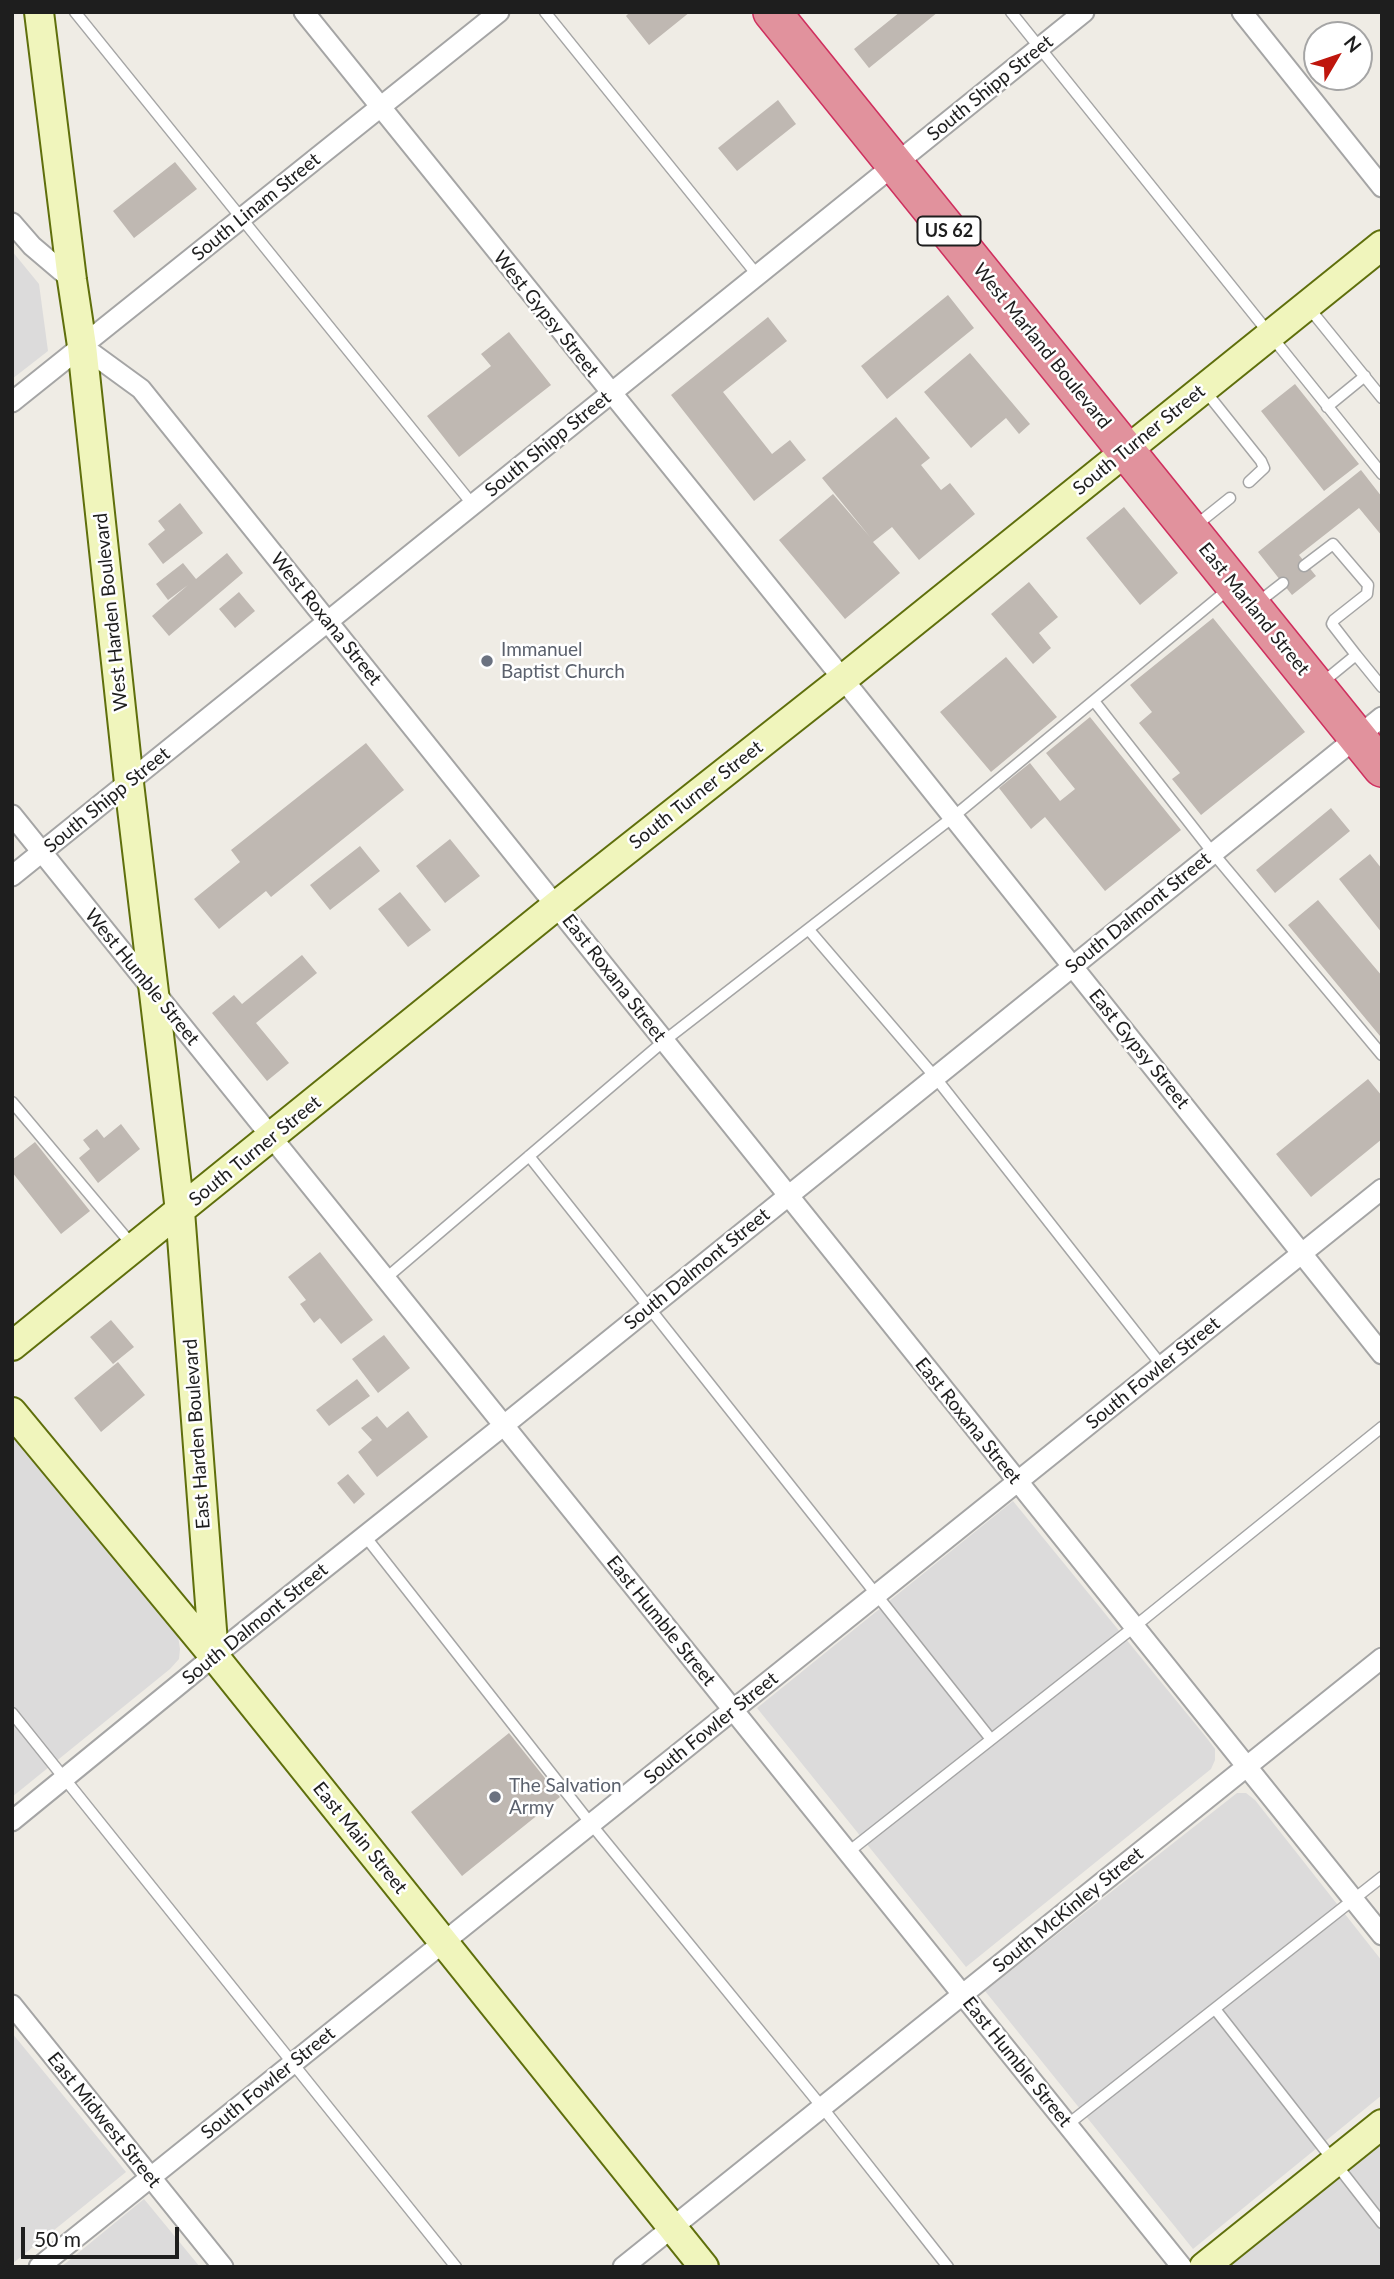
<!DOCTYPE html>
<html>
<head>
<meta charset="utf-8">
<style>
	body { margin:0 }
	#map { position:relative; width:1394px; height:2279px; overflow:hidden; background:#efece5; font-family:Lato,sans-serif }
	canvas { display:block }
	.frame { position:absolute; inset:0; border:14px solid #1e1e1e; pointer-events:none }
	.north { position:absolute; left:1303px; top:21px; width:70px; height:70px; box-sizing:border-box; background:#fff; border:2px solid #a5a5a5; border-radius:50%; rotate:51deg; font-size:19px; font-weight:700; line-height:28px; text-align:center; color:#1e1e1e }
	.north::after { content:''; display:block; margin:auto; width:24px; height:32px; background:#bf160d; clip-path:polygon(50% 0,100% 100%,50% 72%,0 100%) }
	.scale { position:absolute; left:21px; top:2227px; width:158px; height:32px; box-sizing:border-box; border:4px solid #1e1e1e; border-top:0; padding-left:9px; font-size:21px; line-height:24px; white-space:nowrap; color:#1e1e1e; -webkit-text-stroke:5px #fff; paint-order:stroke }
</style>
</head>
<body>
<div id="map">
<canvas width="1394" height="2279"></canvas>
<div class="frame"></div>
<div class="north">N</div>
<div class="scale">50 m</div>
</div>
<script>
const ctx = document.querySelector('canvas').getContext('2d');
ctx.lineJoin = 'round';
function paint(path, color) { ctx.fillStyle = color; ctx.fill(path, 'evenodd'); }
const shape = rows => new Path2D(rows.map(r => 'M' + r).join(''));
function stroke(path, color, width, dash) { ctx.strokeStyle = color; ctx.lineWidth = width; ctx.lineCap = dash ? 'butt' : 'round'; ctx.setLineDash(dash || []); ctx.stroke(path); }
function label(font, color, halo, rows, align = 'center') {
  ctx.font = font + ' Lato,sans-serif'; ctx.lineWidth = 5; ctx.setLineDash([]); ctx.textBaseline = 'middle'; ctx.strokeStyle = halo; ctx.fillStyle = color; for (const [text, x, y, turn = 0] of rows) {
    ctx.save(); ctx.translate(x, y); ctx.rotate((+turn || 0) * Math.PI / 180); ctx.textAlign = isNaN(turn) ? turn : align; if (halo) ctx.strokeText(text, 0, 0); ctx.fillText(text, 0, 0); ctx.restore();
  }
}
paint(shape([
	[12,251,39,284,48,351,12,379],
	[12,1434,178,1636,180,1649,179,1659,170,1669,12,1797],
	[1013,1501,1206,1737,1215,1749,1215,1760,1211,1769,966,1967,757,1708],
	[1237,1793,1246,1793,1255,1800,1382,1961,1382,2095,1193,2249,985,1991],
	[12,2033,126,2172,12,2264],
	[1382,2143,1382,2267,1228,2267],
	[144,2199,200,2267,61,2267]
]), '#dcdbdb');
paint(shape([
	[630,12,690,12,649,45,626,16],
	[900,12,938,12,869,68,854,49],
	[778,100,796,124,737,171,718,148],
	[175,162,197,189,134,238,113,211],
	[948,295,974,328,887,399,861,366],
	[768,317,787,341,723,392,772,454,790,440,806,460,754,501,671,395],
	[509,332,551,385,459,457,427,416,491,366,481,354],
	[970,353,1030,424,1019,434,1006,418,971,448,924,392],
	[1295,384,1359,464,1324,491,1261,411],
	[896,417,930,458,921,465,941,490,950,483,975,514,919,560,892,527,873,542,900,573,845,619,779,540,833,494,870,537,822,478],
	[1361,470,1382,497,1382,536,1359,508,1299,555,1316,576,1292,595,1258,552],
	[180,503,203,533,163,564,148,544,165,530,158,521],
	[1124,507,1178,573,1140,605,1086,538],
	[227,553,243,573,169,636,152,616,188,585,168,600,156,584,183,563,196,579],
	[1029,582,1058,617,1039,633,1051,648,1033,664,991,614],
	[239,592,255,611,235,628,219,609],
	[1213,618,1305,732,1201,815,1172,779,1180,773,1139,723,1152,712,1130,685],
	[1006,657,1057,717,991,772,940,712],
	[1090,717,1181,830,1105,891,1045,817,1031,829,999,788,1030,763,1060,801,1075,789,1046,753],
	[366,743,404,790,271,897,266,891,219,929,194,899,240,862,231,850],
	[1331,808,1350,831,1275,893,1256,870],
	[450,839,480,876,445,903,416,866],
	[360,846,380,871,330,910,310,885],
	[1370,854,1382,869,1382,933,1339,879],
	[400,892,431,930,408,947,378,909],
	[1318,900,1382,976,1382,1035,1380,1036,1288,925],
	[302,955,317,973,256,1023,289,1063,267,1081,212,1013,234,995,242,1004],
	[1368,1079,1382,1096,1382,1139,1311,1197,1276,1154],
	[121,1124,140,1149,98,1183,79,1158,90,1149,83,1140,97,1129,104,1138],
	[35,1142,90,1211,61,1234,12,1172,12,1160],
	[320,1252,373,1320,341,1344,320,1318,314,1323,300,1304,306,1300,288,1277],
	[111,1320,134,1347,113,1364,90,1337],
	[384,1335,410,1368,378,1393,352,1359],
	[118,1362,145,1395,101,1432,74,1398],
	[357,1379,370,1396,329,1426,316,1410],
	[408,1411,428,1437,377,1477,358,1452,372,1440,361,1428,377,1416,387,1428],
	[348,1474,365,1494,354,1504,337,1483],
	[509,1733,560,1797,462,1876,411,1812]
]), '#bfb8b2');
const lane = shape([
	[75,12,473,505],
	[545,12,758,276],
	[1011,12,1382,474],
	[1309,308,1382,398],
	[1206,392,1261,461,1264,468,1249,482],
	[1327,407,1365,376],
	[1195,526,1230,498],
	[1304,566,1333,544,1368,585,1367,594,1334,620,1332,624,1356,655],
	[1256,604,1283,583],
	[1323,682,1356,655,1382,687],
	[1094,701,1213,853,1382,1055],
	[809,930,935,1077,1162,1366],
	[12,1102,133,1246],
	[529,1156,990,1738],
	[385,1279,664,1041,953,817,1230,588],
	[365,1536,591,1824,822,2107,948,2267],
	[12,1713,456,2267],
	[847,1853,1134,1627,1382,1427],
	[1215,2009,1382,2223],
	[1067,2125,1382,1877]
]);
const street = shape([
	[304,12,843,679,1382,1354],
	[1242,12,1382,187],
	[12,223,32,246,72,280],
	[82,346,141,389,1382,1935],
	[12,402,499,12],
	[12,815,1182,2267],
	[12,876,1084,12],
	[12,1821,214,1656,503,1426,1382,717],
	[12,2005,223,2267],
	[39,2267,1382,1189],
	[623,2267,1382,1658]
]);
const secondary = shape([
	[39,12,72,280,82,346,129,783,180,1211,214,1656],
	[12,1346,557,905,843,679,1382,245],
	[12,1412,214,1656,704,2267],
	[1204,2267,1382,2124]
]);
const highway = shape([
	[772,12,1382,768]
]);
stroke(lane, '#a5a5a5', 13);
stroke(street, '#a5a5a5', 23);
stroke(secondary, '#5f6f0c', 32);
stroke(highway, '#cf305f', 40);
stroke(lane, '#fff', 10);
stroke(street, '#fff', 19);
stroke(secondary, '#f0f5bc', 28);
stroke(highway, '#e1929d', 37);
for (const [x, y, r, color] of [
	[487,661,7,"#6b7280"],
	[495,1797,7,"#6b7280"]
]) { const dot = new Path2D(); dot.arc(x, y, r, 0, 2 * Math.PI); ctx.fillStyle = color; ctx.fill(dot); stroke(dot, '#fff', 2.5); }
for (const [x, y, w] of [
	[949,231,63]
]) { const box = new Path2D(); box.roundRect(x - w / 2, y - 14.5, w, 29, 5); ctx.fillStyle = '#fff'; ctx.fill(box); stroke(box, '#1e1e1e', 2); }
label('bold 18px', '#1e1e1e', null, [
	["US 62",949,231]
]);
label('19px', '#1e1e1e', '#fff', [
	["South Shipp Street",990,88,-39],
	["South Linam Street",256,207,-39],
	["West Gypsy Street",546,314,51],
	["West Marland Boulevard",1042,346,51],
	["South Turner Street",1139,440,-39],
	["South Shipp Street",548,444,-39],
	["East Marland Street",1254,609,51],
	["West Harden Boulevard",111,612,-96],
	["West Roxana Street",326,619,51],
	["South Turner Street",696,795,-38],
	["South Shipp Street",107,800,-39],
	["South Dalmont Street",1138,913,-39],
	["West Humble Street",142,977,51],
	["East Roxana Street",614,978,52],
	["East Gypsy Street",1139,1049,51],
	["South Turner Street",255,1151,-39],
	["South Dalmont Street",697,1269,-39],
	["South Fowler Street",1153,1373,-39],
	["East Roxana Street",968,1421,51],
	["East Harden Boulevard",197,1434,-94],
	["East Humble Street",661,1621,51],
	["South Dalmont Street",255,1624,-39],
	["South Fowler Street",711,1728,-39],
	["East Main Street",360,1838,51],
	["South McKinley Street",1068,1910,-39],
	["East Humble Street",1017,2062,51],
	["South Fowler Street",268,2083,-39],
	["East Midwest Street",104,2120,51]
]);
label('19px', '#5b616d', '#fff', [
	["Immanuel",501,650],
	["Baptist Church",501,672],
	["The Salvation",509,1786],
	["Army",509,1808]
], 'left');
</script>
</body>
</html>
